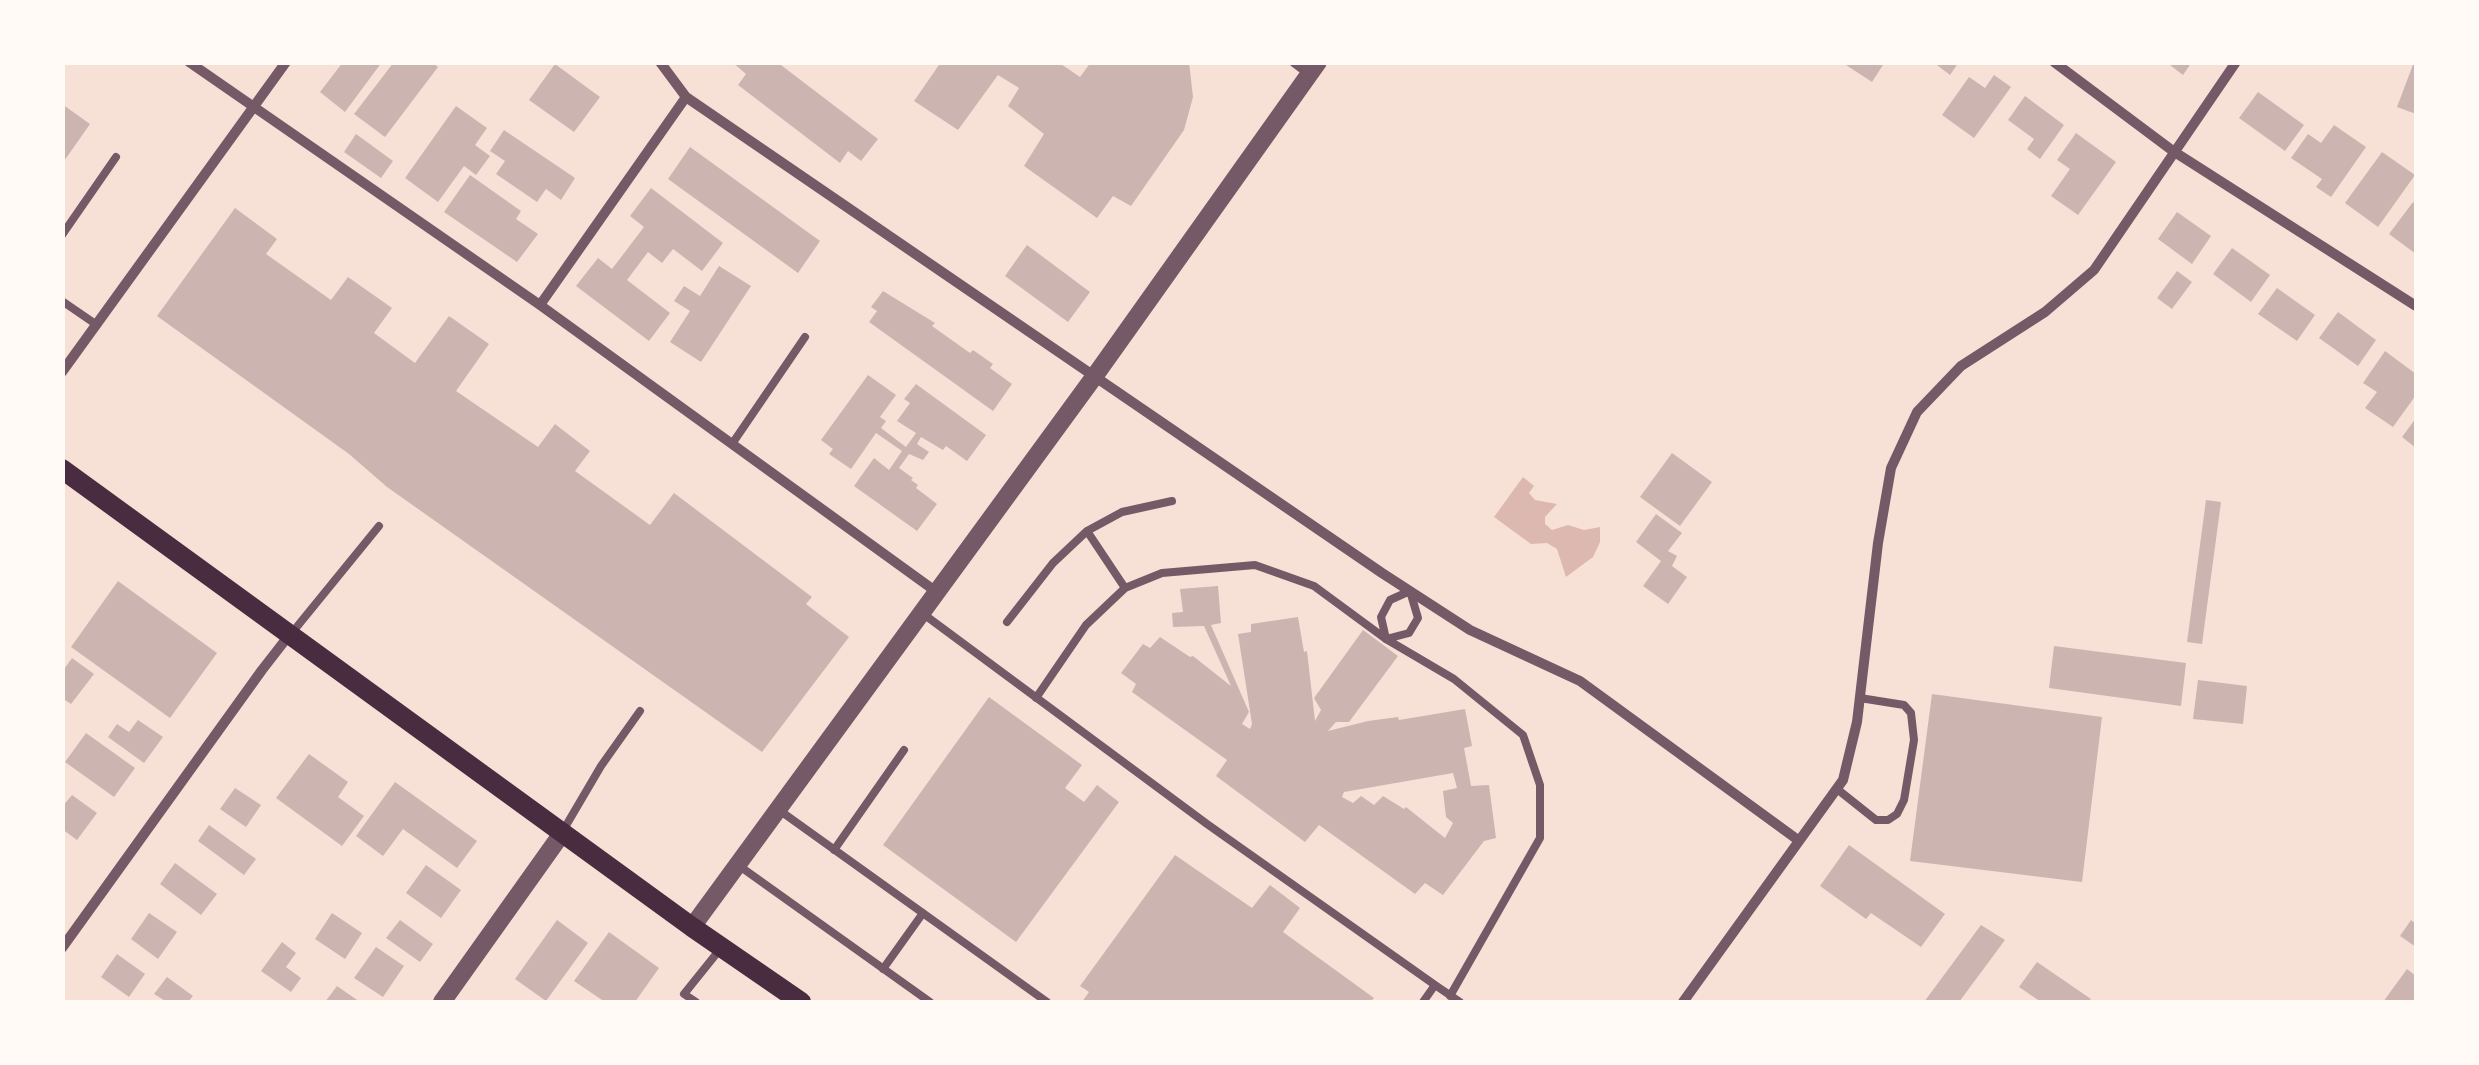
<!DOCTYPE html>
<html>
<head>
<meta charset="utf-8">
<style>
	body { margin:0 }
	#map { position:relative; width:2479px; height:1065px; overflow:hidden; background:#f7e1d7; font-family:"Space Grotesk",sans-serif }
	canvas { display:block }
	.frame { position:absolute; inset:0; border:65px solid #fffaf5; pointer-events:none }
</style>
</head>
<body>
<div id="map">
<canvas width="2479" height="1065"></canvas>
<div class="frame"></div>
</div>
<script>
const ctx = document.querySelector('canvas').getContext('2d');
ctx.lineJoin = 'round';
function paint(path, color) { ctx.fillStyle = color; ctx.fill(path, 'evenodd'); }
const shape = rows => new Path2D(rows.map(r => 'M' + r).join(''));
function stroke(path, color, width, dash) { ctx.strokeStyle = color; ctx.lineWidth = width; ctx.lineCap = dash ? 'butt' : 'round'; ctx.setLineDash(dash || []); ctx.stroke(path); }
paint(shape([
	[1523,477,1534,486,1529,493,1535,500,1557,504,1545,517,1545,524,1552,530,1568,525,1584,530,1600,527,1600,542,1593,557,1566,577,1557,549,1547,543,1531,544,1494,517]
]), '#dcb8b0');
paint(shape([
	[343,62,382,62,345,112,320,92],
	[394,62,432,62,438,67,385,137,354,114],
	[732,62,777,62,878,139,861,161,848,151,840,163,738,85,746,74],
	[941,62,1058,62,1080,77,1091,62,1189,62,1193,97,1184,130,1131,206,1113,196,1097,218,1024,166,1044,134,1008,106,1019,88,998,75,958,130,914,101],
	[1848,62,1880,62,1883,65,1872,82,1846,65],
	[1933,62,1959,62,1950,75],
	[2166,62,2192,62,2183,75],
	[2414,62,2416,62,2416,114,2397,107],
	[555,64,600,97,574,132,529,100],
	[1994,75,2011,87,1974,138,1942,115,1969,77,1985,88],
	[2258,92,2304,125,2285,151,2239,118],
	[2025,96,2064,125,2040,159,2027,149,2034,139,2008,120],
	[62,104,90,124,62,164],
	[456,106,487,128,475,145,490,156,476,175,464,166,438,202,405,178],
	[2334,125,2366,147,2331,197,2316,187,2322,179,2291,158,2308,134,2321,143],
	[504,130,575,178,561,200,546,189,537,202,496,174,505,161,490,151],
	[2076,133,2116,162,2078,215,2051,196,2070,169,2057,160],
	[356,134,393,161,381,178,344,152],
	[690,147,820,241,798,273,668,179],
	[2382,152,2415,175,2378,227,2345,203],
	[470,175,521,211,516,219,538,234,517,262,444,212],
	[651,188,723,243,702,271,673,249,662,263,648,252,627,280,670,313,649,341,576,286,598,258,612,269,644,227,630,216],
	[2413,202,2416,205,2416,254,2389,234],
	[235,208,277,239,266,254,331,300,348,277,392,308,374,333,415,363,449,316,489,344,456,391,538,447,555,424,590,451,575,471,650,525,674,493,812,597,806,604,849,637,762,752,387,487,349,454,157,316],
	[2177,212,2211,236,2192,264,2158,239],
	[1027,245,1090,292,1068,322,1005,276],
	[2232,248,2270,275,2251,302,2213,274],
	[719,266,751,286,701,362,670,342,690,311,674,301,684,286,700,296],
	[2177,271,2192,282,2172,309,2157,298],
	[2277,288,2315,315,2297,341,2258,314],
	[883,291,935,323,932,326,970,353,973,350,993,364,990,368,1012,384,993,411,869,322,877,311,871,307],
	[2338,312,2376,340,2358,366,2319,338],
	[2385,351,2416,374,2416,395,2393,427,2365,408,2377,392,2363,383],
	[868,375,896,395,880,417,886,421,881,428,906,447,916,433,897,421,910,403,904,399,916,384,986,435,967,461,946,446,943,450,921,437,917,444,929,452,923,460,909,454,899,468,913,478,911,480,918,485,916,488,937,504,917,531,854,486,874,458,889,470,902,451,876,433,851,469,829,454,833,449,821,440],
	[2416,418,2416,448,2402,437],
	[1672,453,1712,482,1680,526,1640,497],
	[2206,500,2221,502,2202,644,2187,642],
	[1656,514,1682,533,1668,551,1677,556,1672,566,1687,577,1668,604,1643,586,1661,561,1636,542],
	[118,581,217,653,170,718,71,647],
	[1218,586,1221,623,1211,625,1249,712,1242,724,1250,729,1252,724,1238,634,1251,632,1251,624,1298,617,1304,652,1307,651,1315,721,1321,710,1314,698,1363,630,1398,656,1349,722,1336,722,1328,731,1368,721,1398,717,1399,720,1465,709,1472,746,1464,748,1471,786,1489,785,1496,838,1484,841,1443,895,1425,883,1415,894,1319,825,1305,842,1216,776,1227,760,1132,692,1136,684,1121,673,1143,644,1150,648,1160,637,1190,657,1193,656,1231,686,1204,626,1173,627,1172,613,1183,612,1180,589],
	[1453,773,1457,788,1443,791,1446,817,1453,823,1445,838,1406,807,1404,809,1383,796,1374,805,1361,796,1353,803,1342,797,1344,792],
	[2054,646,2186,663,2181,706,2049,688],
	[72,658,94,674,71,704,62,698,62,672],
	[2198,680,2247,686,2243,724,2193,719],
	[1932,694,2102,717,2082,882,1910,861],
	[989,697,1082,765,1065,788,1084,802,1097,785,1119,802,1016,942,883,845],
	[138,720,163,737,144,763,108,737,117,724,129,732],
	[86,733,135,768,114,797,65,762],
	[309,754,348,782,338,797,364,816,342,846,276,798],
	[395,782,477,841,457,868,403,829,383,856,356,836],
	[235,788,261,805,246,827,220,809],
	[72,795,97,813,77,840,62,829,62,807],
	[209,825,256,859,244,875,198,841],
	[1849,845,1945,914,1921,947,1871,913,1866,919,1820,886],
	[1175,855,1252,908,1270,885,1300,908,1283,932,1374,998,1370,1002,1082,1002,1089,992,1080,986],
	[175,863,217,894,201,915,160,884],
	[426,865,461,890,441,918,406,893],
	[149,913,177,932,158,959,131,939],
	[332,913,362,933,345,959,315,939],
	[400,920,433,944,420,962,386,938],
	[557,920,588,943,546,1001,515,979],
	[2411,920,2416,924,2416,947,2400,936],
	[1981,925,2005,940,1959,1002,1924,1002],
	[609,932,659,968,635,1002,605,1002,574,981],
	[282,942,296,953,286,967,301,978,291,992,261,971],
	[376,947,404,966,383,997,354,978],
	[117,954,145,974,129,997,101,977],
	[2037,962,2091,999,2088,1002,2041,1002,2019,987],
	[2407,969,2416,976,2416,1002,2383,1002],
	[167,977,193,996,188,1002,167,1002,154,994],
	[337,986,360,1002,325,1002]
]), '#ccb4b1');
stroke(shape([
	[62,235,116,157],
	[62,301,97,325],
	[732,444,805,337],
	[1087,531,1122,512,1172,501],
	[1410,591,1418,618,1409,633,1386,639,1381,617,1390,600,1410,591],
	[922,613,1207,824,1435,985],
	[1007,622,1053,563,1087,531,1125,588],
	[291,634,379,526],
	[1036,698,1086,625,1125,588,1162,573,1255,565,1314,586,1386,639,1454,679,1523,735,1540,785,1540,838,1450,996],
	[1837,789,1876,820,1888,820,1897,814,1904,800,1914,740,1911,713,1904,705,1860,698],
	[779,810,1047,1002],
	[564,829,601,766,640,711],
	[834,850,904,750],
	[738,865,930,1002],
	[883,969,923,913],
	[696,1002,684,994,721,948],
	[1423,1002,1435,985,1460,1002]
]), '#755966', 8);
stroke(shape([
	[189,62,540,305,938,593],
	[1294,62,1310,74],
	[2054,62,2173,151,2416,306],
	[686,97,1382,573,1470,630,1580,681,1798,840],
	[540,305,686,97,660,62],
	[62,372,286,62],
	[62,948,262,670,290,634],
	[1683,1002,1843,780,1857,722,1878,543,1891,468,1917,412,1961,366,2045,312,2094,270,2236,62]
]), '#755966', 10);
stroke(shape([
	[692,927,1094,377,1318,62],
	[442,1002,563,832]
]), '#755966', 18);
stroke(shape([
	[62,469,692,927,801,1002]
]), '#4a2c40', 20);
</script>
</body>
</html>
